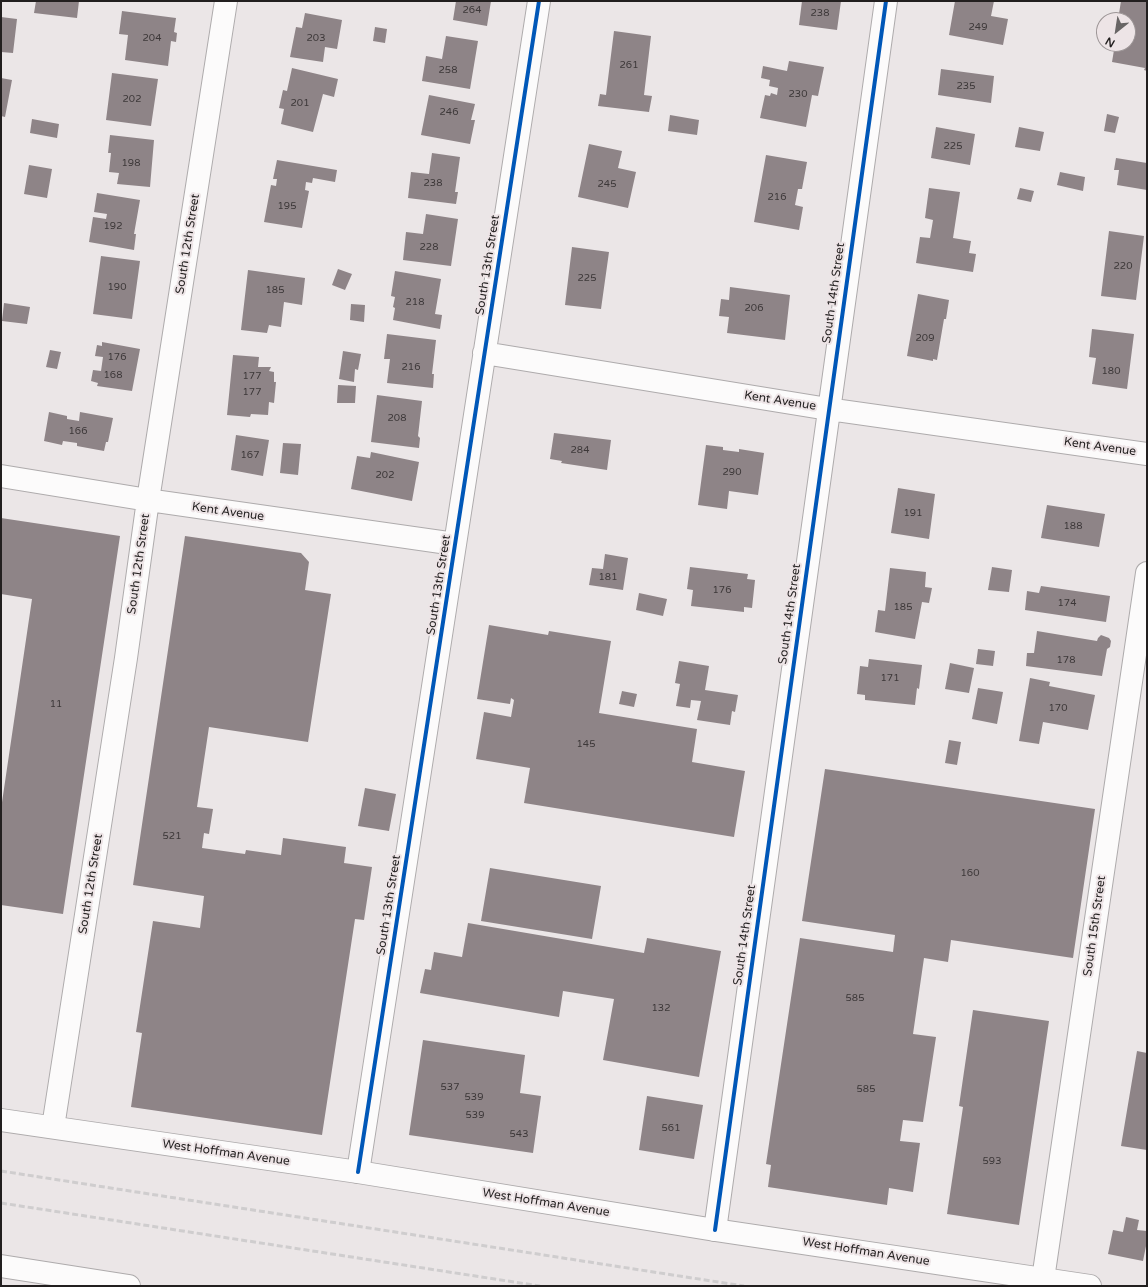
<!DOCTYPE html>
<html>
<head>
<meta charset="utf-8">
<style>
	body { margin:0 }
	#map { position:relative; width:1148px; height:1287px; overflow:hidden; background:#ebe6e7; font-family:"Varela Round",sans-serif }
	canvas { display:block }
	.frame { position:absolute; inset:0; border:2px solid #221f1f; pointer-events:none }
	.north { position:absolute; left:1096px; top:12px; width:40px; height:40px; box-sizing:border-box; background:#ede4e6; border:1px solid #9c9596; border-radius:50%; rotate:210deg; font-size:11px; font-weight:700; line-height:16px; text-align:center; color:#221f1f }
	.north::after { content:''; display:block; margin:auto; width:14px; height:18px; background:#686565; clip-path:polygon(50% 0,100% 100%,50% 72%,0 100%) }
</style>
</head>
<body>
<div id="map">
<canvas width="1148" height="1287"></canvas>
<div class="frame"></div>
<div class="north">N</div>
</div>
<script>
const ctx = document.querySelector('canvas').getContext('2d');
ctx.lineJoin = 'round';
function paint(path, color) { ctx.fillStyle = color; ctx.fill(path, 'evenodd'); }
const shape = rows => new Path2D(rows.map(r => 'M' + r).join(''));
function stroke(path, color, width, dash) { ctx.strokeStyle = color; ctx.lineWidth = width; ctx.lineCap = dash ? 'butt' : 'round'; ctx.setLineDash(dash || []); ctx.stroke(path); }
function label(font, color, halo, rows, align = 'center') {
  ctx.font = font + ' "Varela Round",sans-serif'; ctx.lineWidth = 4; ctx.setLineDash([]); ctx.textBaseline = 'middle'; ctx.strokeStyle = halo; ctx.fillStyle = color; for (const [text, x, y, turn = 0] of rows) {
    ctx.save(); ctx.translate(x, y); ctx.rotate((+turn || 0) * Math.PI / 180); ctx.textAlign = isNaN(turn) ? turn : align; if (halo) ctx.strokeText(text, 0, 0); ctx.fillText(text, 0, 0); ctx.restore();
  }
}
paint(shape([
	[36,1,79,1,77,18,34,13],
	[456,1,491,1,487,26,453,20],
	[802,1,841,1,837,30,799,25],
	[955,1,994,1,991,16,1008,19,1003,45,949,35],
	[1121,1,1147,2,1147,71,1144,70,1145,68,1112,62,1115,44,1128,44,1128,20,1118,20],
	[122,11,176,18,174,32,177,33,176,42,171,41,168,66,125,60,128,35,119,34],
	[305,13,342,20,337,49,325,47,323,62,290,57,296,27,302,28],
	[1,17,17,19,13,53,1,52],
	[375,27,387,29,385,43,373,41],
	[614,31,651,36,644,95,652,96,649,112,598,106,600,94,606,95],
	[446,36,478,41,470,89,422,81,426,56,442,59],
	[789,61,824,67,818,96,812,95,806,127,760,118,765,95,770,96,771,93,777,95,778,88,769,86,770,80,761,78,763,66,787,71],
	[292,68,338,79,334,97,323,94,313,132,281,124,284,109,279,108,283,90,287,91],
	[941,69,994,76,991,103,938,95],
	[112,73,158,79,151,126,106,120],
	[1,78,12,80,5,117,1,116],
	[429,95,475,104,471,120,475,120,470,144,421,135],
	[1107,114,1119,117,1115,133,1104,131],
	[670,115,699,120,697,135,668,131],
	[32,119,59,124,57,138,30,133],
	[936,127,975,134,970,165,931,158],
	[1019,127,1044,132,1040,151,1015,147],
	[110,135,154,140,150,187,117,184,119,173,109,172,111,153,108,153],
	[589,144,622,151,618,168,636,172,628,208,578,197],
	[432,153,460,157,455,192,458,192,456,204,408,198,411,172,429,174],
	[766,155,807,162,802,189,798,189,795,205,803,207,799,230,754,222],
	[1116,158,1147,163,1147,190,1117,185,1119,170,1114,170],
	[277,160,337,170,335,182,313,178,312,183,306,182,305,190,309,191,302,228,264,222,271,185,276,186,277,179,273,179],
	[29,165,52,169,47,198,24,194],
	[1060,172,1085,177,1083,191,1057,185],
	[929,188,960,192,953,238,971,241,969,253,976,254,973,272,916,263,920,237,930,238,933,220,925,218],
	[1020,188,1034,191,1031,202,1017,199],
	[97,193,140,200,134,234,136,234,134,250,89,242,93,217,106,219,107,214,94,212],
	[426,214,458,219,451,266,403,260,406,232,423,234],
	[1109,231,1144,236,1136,300,1101,296],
	[572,247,609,252,601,309,565,305],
	[101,256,140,261,132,319,93,314],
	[338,269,352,274,345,290,332,285],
	[248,270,305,278,302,305,284,302,281,327,269,325,267,333,241,330],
	[395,271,441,279,435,314,442,315,440,329,393,320,395,308,393,307,395,297,391,296],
	[730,287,790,295,785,340,727,333,729,317,719,316,721,299,729,300],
	[918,294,949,300,946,319,944,319,937,360,933,359,933,361,907,356],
	[4,303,30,307,27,324,2,321],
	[351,304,365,305,364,322,350,320],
	[1092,329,1134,334,1127,389,1092,384,1096,358,1089,357],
	[387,334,436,340,432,374,434,374,433,388,387,383,390,359,384,359],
	[102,342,140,349,132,391,97,386,98,383,91,381,93,370,101,371,103,357,95,356,97,345,102,346],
	[50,350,61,352,57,369,46,367],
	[343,351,361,354,358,370,355,369,354,382,339,379],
	[233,355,259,357,258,367,271,367,269,371,274,372,274,382,276,382,274,403,269,402,268,415,251,414,250,417,227,415],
	[338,385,356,386,355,403,337,403],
	[377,395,422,401,418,436,420,438,419,448,371,442],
	[49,412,67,416,67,419,79,421,80,412,113,418,108,442,106,442,104,451,77,446,77,443,63,441,62,445,44,441],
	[554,433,611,440,607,470,561,463,562,461,550,459],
	[236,435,269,440,263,476,231,470],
	[283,443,301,444,298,475,280,473],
	[706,445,723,447,723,450,739,452,739,449,764,453,758,495,729,491,727,509,698,505],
	[371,452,419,462,412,501,351,489,357,456,370,458],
	[898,488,935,494,929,539,891,533],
	[1047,505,1105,514,1099,547,1041,538],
	[1,518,120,536,63,914,1,905,1,809,32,599,1,594],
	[185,536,301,553,309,562,305,590,331,594,308,742,209,727,197,807,213,809,209,834,204,833,202,848,245,854,246,850,281,855,283,838,346,847,344,863,372,867,364,920,355,919,322,1135,131,1107,142,1033,136,1032,153,921,200,928,204,896,133,885],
	[605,554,628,558,623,590,589,585,592,568,603,569],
	[690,567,748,574,747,579,755,580,752,608,744,607,744,612,691,606,693,590,687,589],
	[992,567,1012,570,1009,592,988,590],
	[890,568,926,572,925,587,932,588,929,603,922,602,915,639,875,632,878,610,885,611],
	[1041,586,1110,596,1106,622,1025,610,1027,591,1039,593],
	[639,593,667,599,663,616,636,610],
	[489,625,548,635,549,631,611,641,599,713,697,729,692,762,745,771,734,837,524,803,530,768,476,759,484,712,511,717,514,700,511,698,510,704,477,699],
	[1037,631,1097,641,1098,638,1101,635,1109,638,1111,641,1110,647,1107,649,1102,676,1026,666,1027,653,1034,653],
	[978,649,995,651,993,666,976,664],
	[869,659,922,665,919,689,917,688,915,705,865,700,865,695,857,694,860,666,868,667],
	[679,661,709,666,705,690,738,695,735,712,732,711,730,725,697,720,701,701,691,700,690,708,676,706,680,684,675,683],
	[950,663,974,668,969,693,945,689],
	[1030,678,1050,682,1049,686,1095,695,1088,730,1043,722,1039,744,1019,741],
	[978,688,1003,692,997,724,972,719],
	[622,691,637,694,634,707,619,704],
	[949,740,961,742,957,765,945,763],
	[825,769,1095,809,1073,958,951,940,948,962,924,958,913,1034,936,1037,923,1122,903,1120,900,1141,920,1143,913,1192,889,1188,887,1205,768,1187,771,1165,766,1164,800,938,893,952,895,935,802,921],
	[365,788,396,794,389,831,358,826],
	[490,868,601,886,592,939,481,921],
	[468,923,644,953,647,938,721,951,699,1077,603,1060,614,999,563,991,559,1017,420,993,425,969,431,970,434,952,462,957],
	[973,1010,1049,1021,1019,1225,947,1214,963,1107,959,1106],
	[423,1040,525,1055,520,1093,541,1096,533,1153,409,1135],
	[1137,1051,1147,1053,1147,1150,1121,1146],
	[647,1096,703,1105,694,1159,639,1150],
	[1126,1217,1139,1220,1137,1230,1147,1231,1147,1241,1143,1261,1108,1254,1113,1230,1123,1232]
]), '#8e8487');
const street = shape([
	[484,353,828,409,1147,454],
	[1,476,148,500,455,544],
	[53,1127,126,658,148,500,226,1],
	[358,1172,539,1],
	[715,1230,886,1],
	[1043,1279,1147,573]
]);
const secondary = shape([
	[1,1120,358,1172,715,1230,1090,1286],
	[1,1266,129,1286]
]);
stroke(street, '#aeabac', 24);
stroke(secondary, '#aeabac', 24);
stroke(street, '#fcfbfb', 22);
stroke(secondary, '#fcfbfb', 22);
stroke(shape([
	[1,1171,744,1286],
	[1,1203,540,1286]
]), '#cfcdce', 3, [6, 3]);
stroke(shape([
	[358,1172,539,1],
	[715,1230,886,1]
]), '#0057b8', 4);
label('10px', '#3d3839', null, [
	["264",472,10],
	["238",820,13],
	["249",978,27],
	["204",152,38],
	["203",316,38],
	["261",629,65],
	["258",448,70],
	["235",966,86],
	["230",798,94],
	["202",132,99],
	["201",300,103],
	["246",449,112],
	["225",953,146],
	["198",131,163],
	["238",433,183],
	["245",607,184],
	["216",777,197],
	["195",287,206],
	["192",113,226],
	["228",429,247],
	["220",1123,266],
	["225",587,278],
	["190",117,287],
	["185",275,290],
	["218",415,302],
	["206",754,308],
	["209",925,338],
	["176",117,357],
	["216",411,367],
	["180",1111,371],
	["168",113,375],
	["177",252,376],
	["177",252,392],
	["208",397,418],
	["166",78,431],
	["284",580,450],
	["167",250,455],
	["290",732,472],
	["202",385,475],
	["191",913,513],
	["188",1073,526],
	["181",608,577],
	["176",722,590],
	["174",1067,603],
	["185",903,607],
	["178",1066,660],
	["171",890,678],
	["11",56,704],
	["170",1058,708],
	["145",586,744],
	["521",172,836],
	["160",970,873],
	["585",855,998],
	["132",661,1008],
	["537",450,1087],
	["585",866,1089],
	["539",474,1097],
	["539",475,1115],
	["561",671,1128],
	["543",519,1134],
	["593",992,1161]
]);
label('12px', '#221f1f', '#ede4e6', [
	["South 12th Street",188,244,-81],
	["South 13th Street",488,265,-81],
	["South 14th Street",834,293,-82],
	["Kent Avenue",780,401,9],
	["Kent Avenue",1100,447,8],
	["Kent Avenue",228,512,8],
	["South 12th Street",139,564,-82],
	["South 13th Street",439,585,-81],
	["South 14th Street",790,614,-82],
	["South 12th Street",91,884,-81],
	["South 13th Street",389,905,-81],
	["South 15th Street",1095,926,-82],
	["South 14th Street",745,935,-82],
	["West Hoffman Avenue",226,1153,8],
	["West Hoffman Avenue",546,1203,9],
	["West Hoffman Avenue",866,1252,9]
]);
</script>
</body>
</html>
